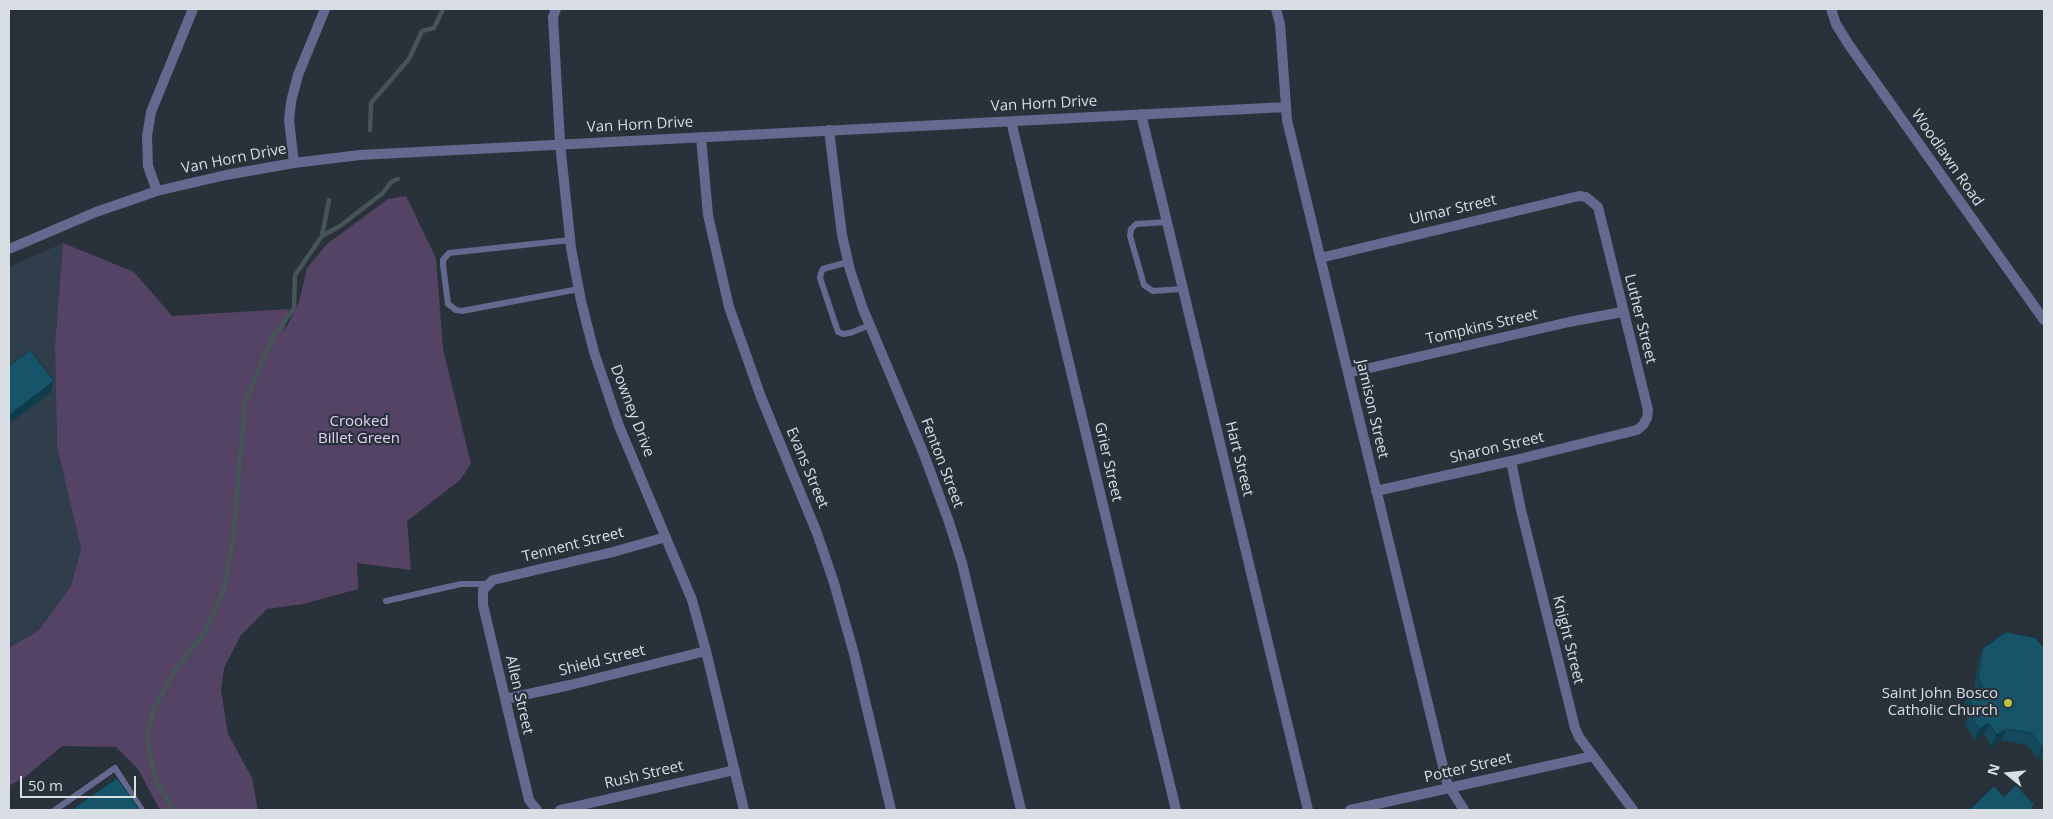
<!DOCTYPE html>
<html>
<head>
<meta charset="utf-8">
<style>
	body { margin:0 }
	#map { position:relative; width:2053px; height:819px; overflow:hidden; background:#29323b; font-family:"Open Sans",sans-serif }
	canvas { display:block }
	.frame { position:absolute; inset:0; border:10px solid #d9dee4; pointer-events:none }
	.north { position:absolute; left:1983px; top:749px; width:50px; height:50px; -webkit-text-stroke:4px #29323b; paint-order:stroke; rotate:287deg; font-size:14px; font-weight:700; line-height:20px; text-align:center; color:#d9dee4 }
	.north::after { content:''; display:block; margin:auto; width:18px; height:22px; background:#d9dee4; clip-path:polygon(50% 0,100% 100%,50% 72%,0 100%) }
	.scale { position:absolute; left:20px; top:776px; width:116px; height:22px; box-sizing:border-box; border:2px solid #d9dee4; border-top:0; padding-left:6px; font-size:15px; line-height:18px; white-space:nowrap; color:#d9dee4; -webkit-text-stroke:4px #29323b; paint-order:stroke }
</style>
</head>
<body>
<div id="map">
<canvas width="2053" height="819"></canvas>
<div class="frame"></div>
<div class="north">N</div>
<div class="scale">50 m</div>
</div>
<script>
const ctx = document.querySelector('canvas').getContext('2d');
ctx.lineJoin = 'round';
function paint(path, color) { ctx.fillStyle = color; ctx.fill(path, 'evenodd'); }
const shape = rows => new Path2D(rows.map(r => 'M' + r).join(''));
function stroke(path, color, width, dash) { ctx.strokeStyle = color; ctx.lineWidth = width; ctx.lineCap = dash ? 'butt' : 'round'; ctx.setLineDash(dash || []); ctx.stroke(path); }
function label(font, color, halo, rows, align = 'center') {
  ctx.font = font + ' "Open Sans",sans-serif'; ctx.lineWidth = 4.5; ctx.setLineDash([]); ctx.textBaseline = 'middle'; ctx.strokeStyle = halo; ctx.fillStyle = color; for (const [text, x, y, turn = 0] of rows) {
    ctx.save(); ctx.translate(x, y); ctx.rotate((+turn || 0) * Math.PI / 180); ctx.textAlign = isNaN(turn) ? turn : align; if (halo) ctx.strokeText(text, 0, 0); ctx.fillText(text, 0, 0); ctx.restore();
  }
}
paint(shape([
	[63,243,55,345,57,446,81,549,71,586,39,630,9,648,9,267]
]), '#303d4b');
paint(shape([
	[406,196,436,258,443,349,471,464,460,480,407,521,411,570,357,563,358,589,303,604,267,609,241,635,224,668,221,690,228,734,252,778,258,810,160,810,138,769,116,747,62,746,24,778,9,786,9,648,39,630,71,586,81,549,57,446,55,345,63,243,134,272,172,316,289,309,284,332,299,302,307,268,327,244,388,199]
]), '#544364');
stroke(shape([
	[370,130,371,103,409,59,422,31,434,28,443,9],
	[322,236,340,226,383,193,391,182,398,179],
	[174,810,157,783,150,756,148,735,153,711,173,673,205,632,224,589,233,541,245,401,273,337,294,308,295,275,322,236,329,200]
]), '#455557', 4.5);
stroke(shape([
	[1167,222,1136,224,1131,229,1130,236,1144,285,1153,291,1182,289],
	[570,240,449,253,443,260,443,265,448,304,456,310,462,311,579,289],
	[848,262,823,269,821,273,820,278,838,332,843,334,850,333,870,325],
	[386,601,461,584,487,584],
	[55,810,115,768,142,810]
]), '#66698f', 6);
stroke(shape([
	[556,9,553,17,560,143,571,248,581,301,594,352,619,426,692,600,706,651,744,810],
	[1276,9,1280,24,1287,120,1447,783,1464,810],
	[1831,9,1836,24,1849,45,2044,320],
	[1141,114,1308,810],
	[1011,121,1176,810],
	[829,130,842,235,850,270,863,309,923,452,949,522,962,563,1021,810],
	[701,137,708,215,729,307,761,397,817,533,834,583,854,654,891,810],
	[294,163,289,120,291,102,298,75,325,9],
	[157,191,148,166,147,136,151,112,193,9],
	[9,249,96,212,157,191,226,175,294,163,360,155,1286,107],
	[1320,258,1579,196,1586,197,1598,207,1648,410,1647,418,1643,425,1637,430,1511,461,1376,491],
	[1348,373,1569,322,1622,312],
	[1511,461,1521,510,1575,728,1579,737,1633,810],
	[505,699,570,685,706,651],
	[537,810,529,800,483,605,483,590,493,580,613,552,666,537],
	[560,810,735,770],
	[1350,810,1593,756]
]), '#66698f', 10);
paint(shape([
	[2044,644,2044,764,2040,757,2038,759,2027,745,2001,740,1992,747,1984,734,1975,740,1965,725,1968,716,1963,708,1967,697,1975,692,1974,690,1979,660,1983,648,2042,646]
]), '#13495a');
paint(shape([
	[54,381,50,393,9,424,9,415],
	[1989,723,1984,734,1975,740,1979,729],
	[2006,729,2001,740,1992,747,1996,735],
	[2044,746,2040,757,2038,759,2042,747]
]), '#0f3c4a');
const building = shape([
	[30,350,54,381,9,415,9,366,30,350],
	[2006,632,2036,638,2042,646,2044,644,2044,746,2042,747,2031,733,2006,729,1996,735,1989,723,1979,729,1969,713,1975,709,1967,697,1983,686,1978,678,1983,648,2006,632],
	[117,778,140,810,71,810,117,778],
	[2016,785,2034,804,2032,807,2035,810,1969,810,1994,786,2004,797,2016,785]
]);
paint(building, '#165569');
stroke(building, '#0f3c4a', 1);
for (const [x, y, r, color] of [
	[2008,703,5,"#bac045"]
]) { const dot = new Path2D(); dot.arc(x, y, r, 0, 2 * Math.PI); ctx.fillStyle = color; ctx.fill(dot); stroke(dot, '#29323b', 2); }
label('15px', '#d9dee4', '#29323b', [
	["Van Horn Drive",1044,104,-3],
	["Van Horn Drive",640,125,-3],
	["Woodlawn Road",1947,158,55],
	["Van Horn Drive",234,159,-11],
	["Ulmar Street",1453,210,-13],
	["Luther Street",1640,319,76],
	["Tompkins Street",1482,327,-13],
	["Jamison Street",1372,409,77],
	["Downey Drive",632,411,69],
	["Sharon Street",1497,448,-13],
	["Hart Street",1239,459,76],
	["Grier Street",1108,462,77],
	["Fenton Street",942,463,69],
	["Evans Street",807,468,67],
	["Tennent Street",573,545,-14],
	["Knight Street",1568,640,76],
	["Shield Street",602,661,-14],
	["Allen Street",519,695,77],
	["Potter Street",1468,768,-13],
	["Rush Street",644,775,-13]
]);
label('15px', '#e4cff8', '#29323b', [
	["Crooked",359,422],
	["Billet Green",359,439]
]);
label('15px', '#d9dee4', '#29323b', [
	["Saint John Bosco",1998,694],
	["Catholic Church",1998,711]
], 'right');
</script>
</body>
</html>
